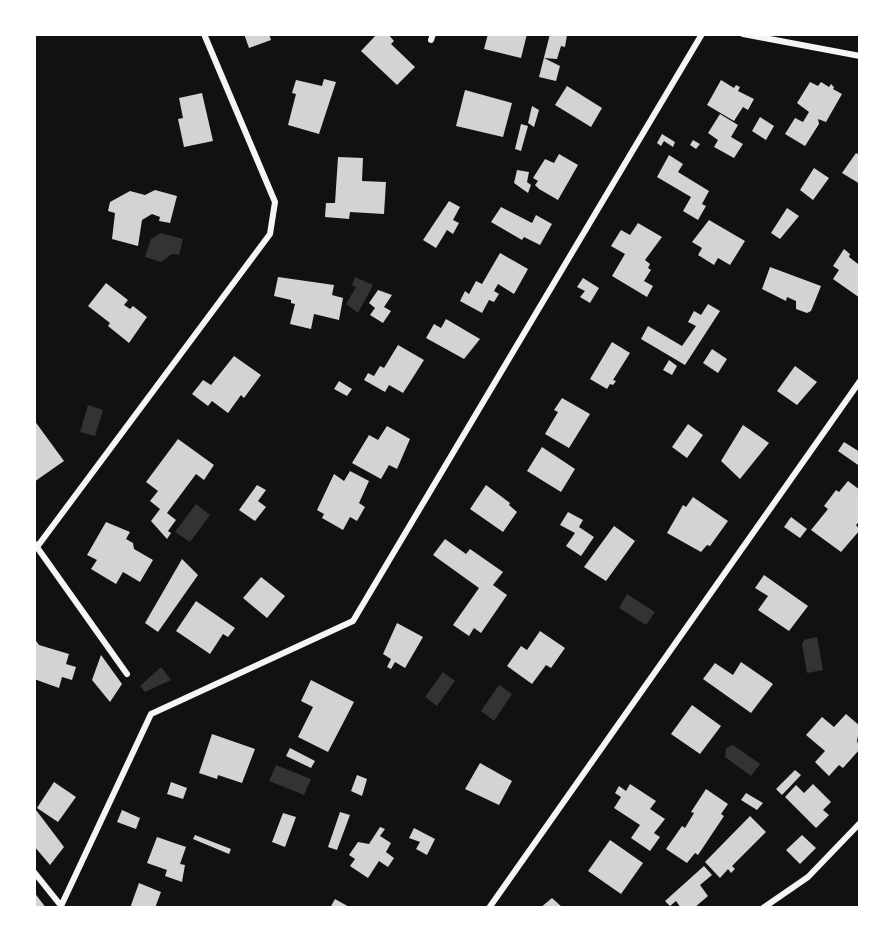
<!DOCTYPE html>
<html>
<head>
<meta charset="utf-8">
<style>
	body { margin:0 }
	#map { position:relative; width:894px; height:942px; overflow:hidden; background:#111; font-family:"Roboto Condensed",sans-serif }
	canvas { display:block }
	.frame { position:absolute; inset:0; border:36px solid #fff; pointer-events:none }
</style>
</head>
<body>
<div id="map">
<canvas width="894" height="942"></canvas>
<div class="frame"></div>
</div>
<script>
const ctx = document.querySelector('canvas').getContext('2d');
ctx.lineJoin = 'round';
function paint(path, color) { ctx.fillStyle = color; ctx.fill(path, 'evenodd'); }
const shape = rows => new Path2D(rows.map(r => 'M' + r).join(''));
function stroke(path, color, width, dash) { ctx.strokeStyle = color; ctx.lineWidth = width; ctx.lineCap = dash ? 'butt' : 'round'; ctx.setLineDash(dash || []); ctx.stroke(path); }
paint(shape([
	[161,233,183,239,179,255,172,254,161,262,145,257,151,239],
	[355,277,373,285,358,313,346,304,356,287,352,285],
	[88,405,103,410,95,436,80,432],
	[196,504,210,515,190,542,175,532],
	[627,594,655,612,646,625,619,608],
	[817,637,823,670,807,673,802,644,804,640],
	[161,667,171,680,145,692,140,686],
	[443,672,455,681,437,706,425,697],
	[499,685,512,694,494,721,481,711],
	[733,745,760,764,751,776,725,757,726,748],
	[276,765,311,779,304,795,269,781]
]), '#333');
paint(shape([
	[244,34,269,34,271,40,249,48],
	[377,34,388,34,394,41,391,44,415,67,397,85,361,51],
	[488,34,527,34,521,58,484,49],
	[550,34,567,35,565,47,561,46,557,59,544,58,560,66,556,81,539,77],
	[324,79,336,82,319,134,288,125,296,94,292,93,296,80,322,86],
	[721,80,734,88,736,85,740,87,738,91,754,99,748,110,743,107,734,121,707,105],
	[810,82,818,86,821,82,829,87,831,84,834,87,833,89,842,94,826,122,818,119,819,124,805,146,785,134,795,118,803,122,809,112,797,103],
	[567,86,602,108,591,127,555,105],
	[465,90,512,103,503,137,456,126],
	[202,93,213,141,184,147,178,119,183,118,179,98],
	[532,106,539,110,534,127,528,123],
	[720,114,738,125,731,137,743,144,734,158,714,147,718,140,708,133],
	[760,117,774,126,766,140,752,131],
	[521,124,528,126,521,151,515,149],
	[662,134,675,142,673,147,664,141,661,146,657,143],
	[693,140,700,144,696,149,690,145],
	[856,153,860,155,860,184,842,173],
	[559,154,578,165,558,200,539,189,535,185,538,181,533,178,545,159,554,163],
	[669,155,683,164,678,172,709,191,702,204,706,206,698,220,683,211,691,197,657,177],
	[338,157,363,158,362,181,386,182,384,214,350,212,349,219,325,217,326,203,335,203],
	[814,168,829,178,813,200,800,190],
	[517,170,529,172,527,182,531,185,528,193,514,183],
	[155,190,177,196,170,223,159,221,160,217,152,214,142,220,138,246,112,239,115,213,108,211,110,202,130,191,145,195],
	[449,201,460,207,453,220,459,223,453,234,447,230,436,248,423,240],
	[501,207,532,223,536,215,552,224,540,245,524,237,522,240,491,222],
	[787,208,799,216,780,239,771,233],
	[709,220,745,241,730,265,718,258,714,265,698,255,702,248,692,242],
	[638,223,662,237,645,260,650,264,648,268,651,270,644,281,653,286,647,297,612,276,625,254,611,246,621,230,630,235],
	[844,249,850,254,849,257,858,264,860,262,860,298,833,279,839,270,833,266],
	[500,253,528,269,514,294,498,284,494,291,499,294,494,302,489,300,482,313,460,301,465,291,469,294,476,281,482,284],
	[770,267,821,286,811,311,807,313,796,309,796,301,787,297,786,301,762,289],
	[278,277,334,285,332,295,343,298,339,320,314,314,311,329,290,324,295,304,291,303,291,300,274,296],
	[583,278,599,288,590,303,580,297,585,291,577,287],
	[106,283,128,300,124,305,130,309,133,306,147,317,129,343,108,326,110,323,88,306],
	[378,290,392,295,384,307,391,311,383,323,370,315,375,308,369,303],
	[708,304,720,311,685,365,641,339,648,326,682,346,696,326,688,322,694,311,701,315],
	[446,319,480,339,464,359,426,338,434,324,441,328],
	[612,342,630,353,613,380,616,381,613,385,610,384,607,389,590,379],
	[398,345,424,360,403,393,389,385,385,392,364,380,368,373,374,376,380,366,384,368],
	[712,349,727,359,718,373,703,363],
	[234,356,261,375,244,398,241,395,228,413,212,401,208,406,192,394,203,380,211,385],
	[669,360,677,366,672,375,663,370],
	[795,366,817,382,797,405,777,391],
	[339,381,352,389,347,396,334,389],
	[562,398,590,414,569,448,545,434,558,412,554,410],
	[34,420,64,461,34,482],
	[688,424,703,435,687,458,672,447],
	[743,425,769,443,740,479,721,461],
	[387,426,410,439,397,469,389,465,381,479,352,463,369,435,378,440],
	[178,439,214,465,204,480,196,474,167,513,176,520,168,531,171,533,167,539,151,521,160,509,150,501,158,491,146,482],
	[844,442,860,452,858,465,838,451],
	[542,447,575,469,561,492,527,471],
	[350,471,369,481,359,503,365,507,357,521,350,517,343,530,322,518,324,514,317,510,334,474,344,481],
	[848,481,860,490,860,521,856,525,860,530,841,552,811,530,828,509,824,506,836,490,839,492],
	[257,485,266,490,258,501,266,507,255,521,239,510],
	[486,485,510,503,509,505,517,512,503,532,470,509],
	[693,497,728,521,710,546,707,545,701,552,667,533,683,505,686,507],
	[568,512,583,520,579,527,594,537,581,556,566,546,575,533,560,525],
	[791,517,807,529,800,538,784,527],
	[106,522,130,532,126,539,133,543,134,549,153,560,140,582,123,572,116,584,91,569,97,560,87,555],
	[614,526,635,541,606,581,584,567],
	[445,539,466,554,470,549,503,572,493,585,507,595,481,633,474,628,469,636,453,625,479,588,433,555],
	[182,559,198,575,158,632,145,623],
	[764,575,808,606,789,631,758,610,768,596,755,588],
	[261,577,285,596,267,618,243,598],
	[196,601,235,628,228,637,223,634,210,654,176,631],
	[397,623,423,637,405,668,395,662,391,669,387,667,391,659,383,654],
	[540,631,565,648,551,668,546,665,532,684,507,666,521,646,527,650],
	[34,638,39,645,69,654,66,664,76,667,72,680,62,677,59,688,34,679],
	[101,655,122,684,110,702,92,680],
	[741,662,773,684,751,713,703,679,715,663,733,675],
	[311,680,354,702,328,752,298,737,313,707,301,701],
	[692,705,721,726,700,754,671,734],
	[846,714,860,726,857,741,860,749,843,768,839,765,829,776,815,762,825,751,806,735,822,717,834,727],
	[212,734,255,749,242,783,218,775,217,779,199,773],
	[290,748,315,761,311,768,286,756],
	[480,763,512,781,499,805,465,789],
	[795,770,801,775,782,795,776,789],
	[357,775,367,779,362,796,351,791],
	[54,782,76,797,58,822,37,808],
	[171,782,187,788,183,799,167,794],
	[630,784,656,801,650,809,665,819,654,833,660,837,650,851,631,838,640,825,614,808,621,797,615,793,619,786,626,791],
	[813,784,831,802,823,810,829,815,816,828,785,797,796,785,804,793],
	[706,789,728,804,721,814,724,816,698,855,695,853,687,863,666,849,682,826,685,828,694,813,691,812],
	[746,793,763,803,757,810,741,800],
	[36,810,64,847,50,865,34,846],
	[122,810,140,818,136,829,117,822],
	[340,812,350,815,337,850,328,847],
	[283,813,296,817,285,847,272,842],
	[750,816,766,832,732,866,735,869,731,873,728,869,720,878,705,862],
	[380,827,385,829,380,836,391,843,386,852,394,858,388,867,379,861,368,878,350,866,355,859,349,855,358,842,369,844],
	[414,828,435,839,427,855,416,849,420,842,409,838],
	[195,835,231,849,229,854,193,839],
	[802,835,816,848,800,864,786,850],
	[157,837,186,847,180,864,185,865,182,882,165,876,167,870,147,863],
	[610,840,643,863,621,894,588,871],
	[704,866,712,875,700,885,708,896,694,908,681,908,676,901,670,906,665,901],
	[139,883,161,892,155,908,130,908],
	[34,892,46,908,34,908],
	[552,898,563,908,540,908],
	[335,899,351,908,330,908]
]), '#d3d3d3');
stroke(shape([
	[743,34,860,56],
	[431,40,433,34],
	[34,543,127,674],
	[37,547,270,234,275,202,204,34],
	[34,872,62,907],
	[61,906,151,714,353,621,702,34],
	[489,908,860,381],
	[763,908,808,877,860,823]
]), '#f5f5f5', 6);
</script>
</body>
</html>
